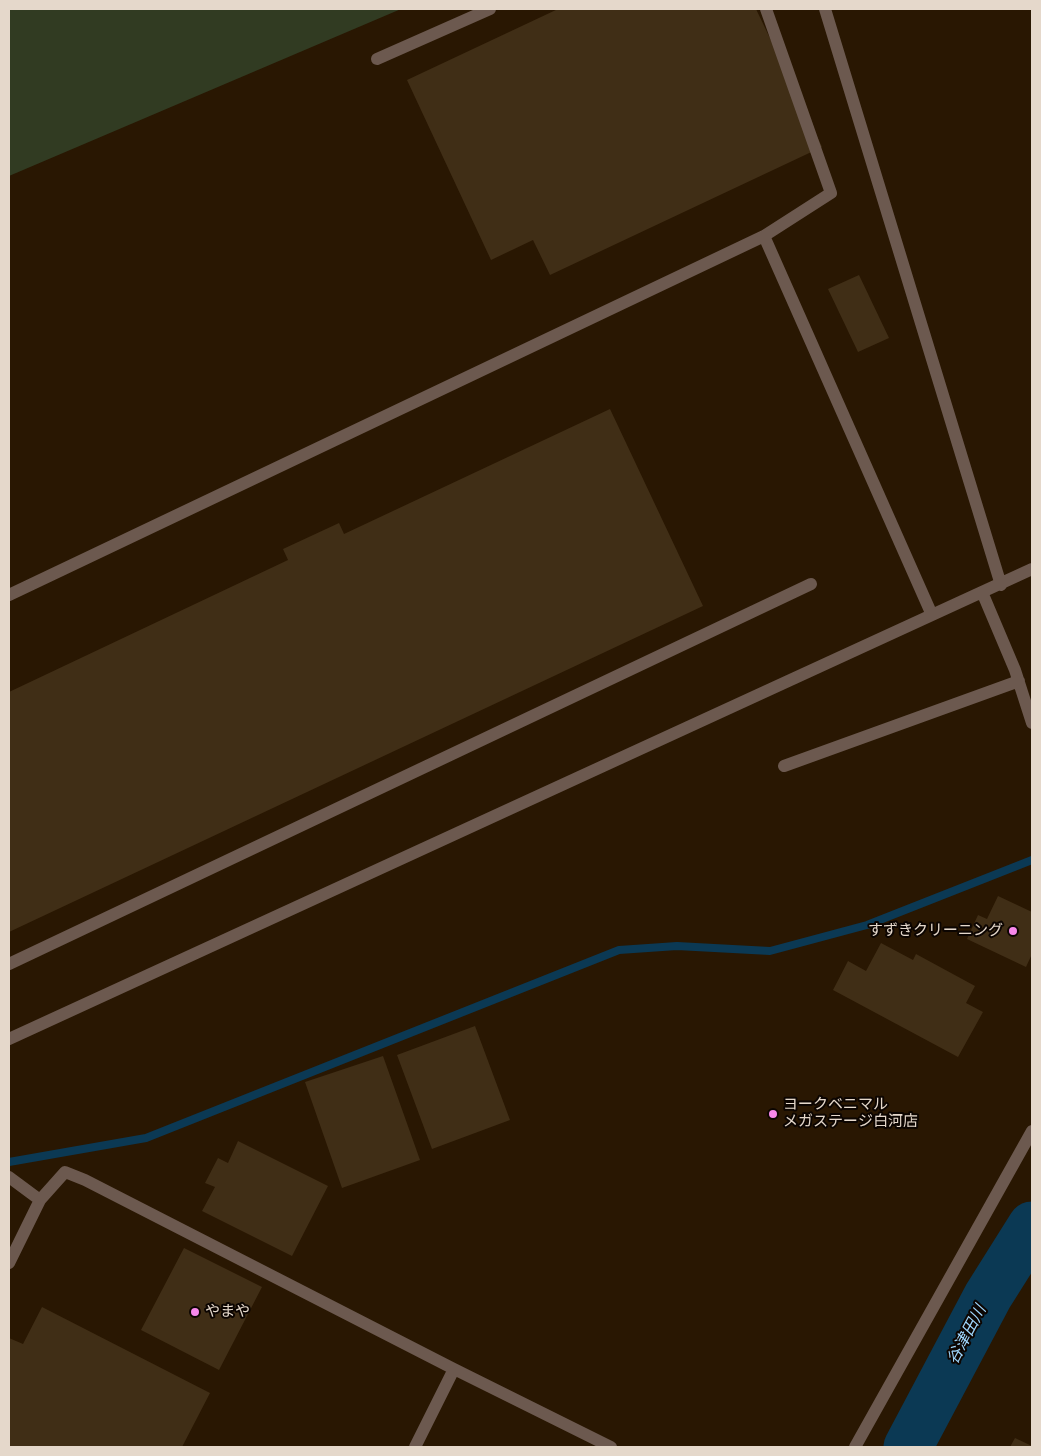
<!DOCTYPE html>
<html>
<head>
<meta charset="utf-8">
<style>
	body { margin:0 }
	#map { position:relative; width:1041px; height:1456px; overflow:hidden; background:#291702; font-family:Arial,sans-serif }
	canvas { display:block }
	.frame { position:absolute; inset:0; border:10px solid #e5d8cb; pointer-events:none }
</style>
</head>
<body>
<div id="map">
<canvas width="1041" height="1456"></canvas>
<div class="frame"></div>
</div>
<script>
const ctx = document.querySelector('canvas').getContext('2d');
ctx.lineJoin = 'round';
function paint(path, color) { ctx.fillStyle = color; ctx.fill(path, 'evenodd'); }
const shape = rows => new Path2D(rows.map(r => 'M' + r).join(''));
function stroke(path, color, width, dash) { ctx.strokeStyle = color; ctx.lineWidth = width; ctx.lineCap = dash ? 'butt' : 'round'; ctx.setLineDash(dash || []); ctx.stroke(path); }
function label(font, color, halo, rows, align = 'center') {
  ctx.font = font + ' Arial,"Noto Sans JP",sans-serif'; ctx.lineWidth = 4; ctx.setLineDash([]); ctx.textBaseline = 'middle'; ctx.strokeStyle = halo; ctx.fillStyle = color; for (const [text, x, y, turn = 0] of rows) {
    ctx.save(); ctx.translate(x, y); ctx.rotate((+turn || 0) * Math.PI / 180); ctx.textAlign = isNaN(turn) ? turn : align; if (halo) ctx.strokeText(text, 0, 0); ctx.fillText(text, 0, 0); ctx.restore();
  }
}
paint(shape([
	[9,9,401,9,9,176]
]), '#313b22');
stroke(shape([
	[9,1162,146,1138,619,950,677,946,770,951,867,925,1032,860]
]), '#0b3954', 8);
stroke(shape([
	[908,1447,988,1296,1032,1226]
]), '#0b3954', 49);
paint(shape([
	[558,9,756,9,822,147,550,275,533,240,491,260,407,80],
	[859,275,889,338,858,352,828,289],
	[610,409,703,606,9,932,9,692,288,560,283,549,339,523,344,534],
	[998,896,1032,912,1032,954,1026,967,967,939,978,915,987,919],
	[881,943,913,960,916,954,975,986,966,1003,983,1012,958,1057,833,990,848,961,866,971],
	[475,1026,510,1120,432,1149,397,1055],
	[383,1056,420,1160,342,1188,305,1082],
	[238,1141,328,1186,292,1256,202,1211,215,1187,205,1183,218,1158,228,1163],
	[184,1248,262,1287,219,1370,141,1330],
	[42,1307,210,1393,182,1447,9,1447,9,1338,23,1344],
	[1015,1438,1032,1446,1032,1447,1010,1447]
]), '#402e16');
stroke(shape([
	[825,9,1001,585],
	[377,59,490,9],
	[764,236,831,193,766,9],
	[982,592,1015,670,1032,723],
	[9,595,764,236,932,615],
	[784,766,1019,681],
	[9,964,811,584],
	[9,1039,1032,569],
	[9,1177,40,1200],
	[9,1263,40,1200,65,1172,85,1180,454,1369,611,1447],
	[415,1447,454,1369],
	[855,1447,1032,1131]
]), '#6c594f', 12);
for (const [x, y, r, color] of [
	[1013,931,5,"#f888eb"],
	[773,1114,5,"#f888eb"],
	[195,1312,5,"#f888eb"]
]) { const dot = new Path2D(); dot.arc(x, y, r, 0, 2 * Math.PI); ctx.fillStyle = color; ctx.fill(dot); stroke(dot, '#0c0501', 2); }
label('15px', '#e5d8cb', '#0c0501', [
	["すずきクリーニング",1003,931,"right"],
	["ヨークベニマル",783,1105],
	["メガステージ白河店",783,1122],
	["やまや",205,1312]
], 'left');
label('italic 16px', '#9ed5fb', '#0c0501', [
	["谷津田川",967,1335,-62]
]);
</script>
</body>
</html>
